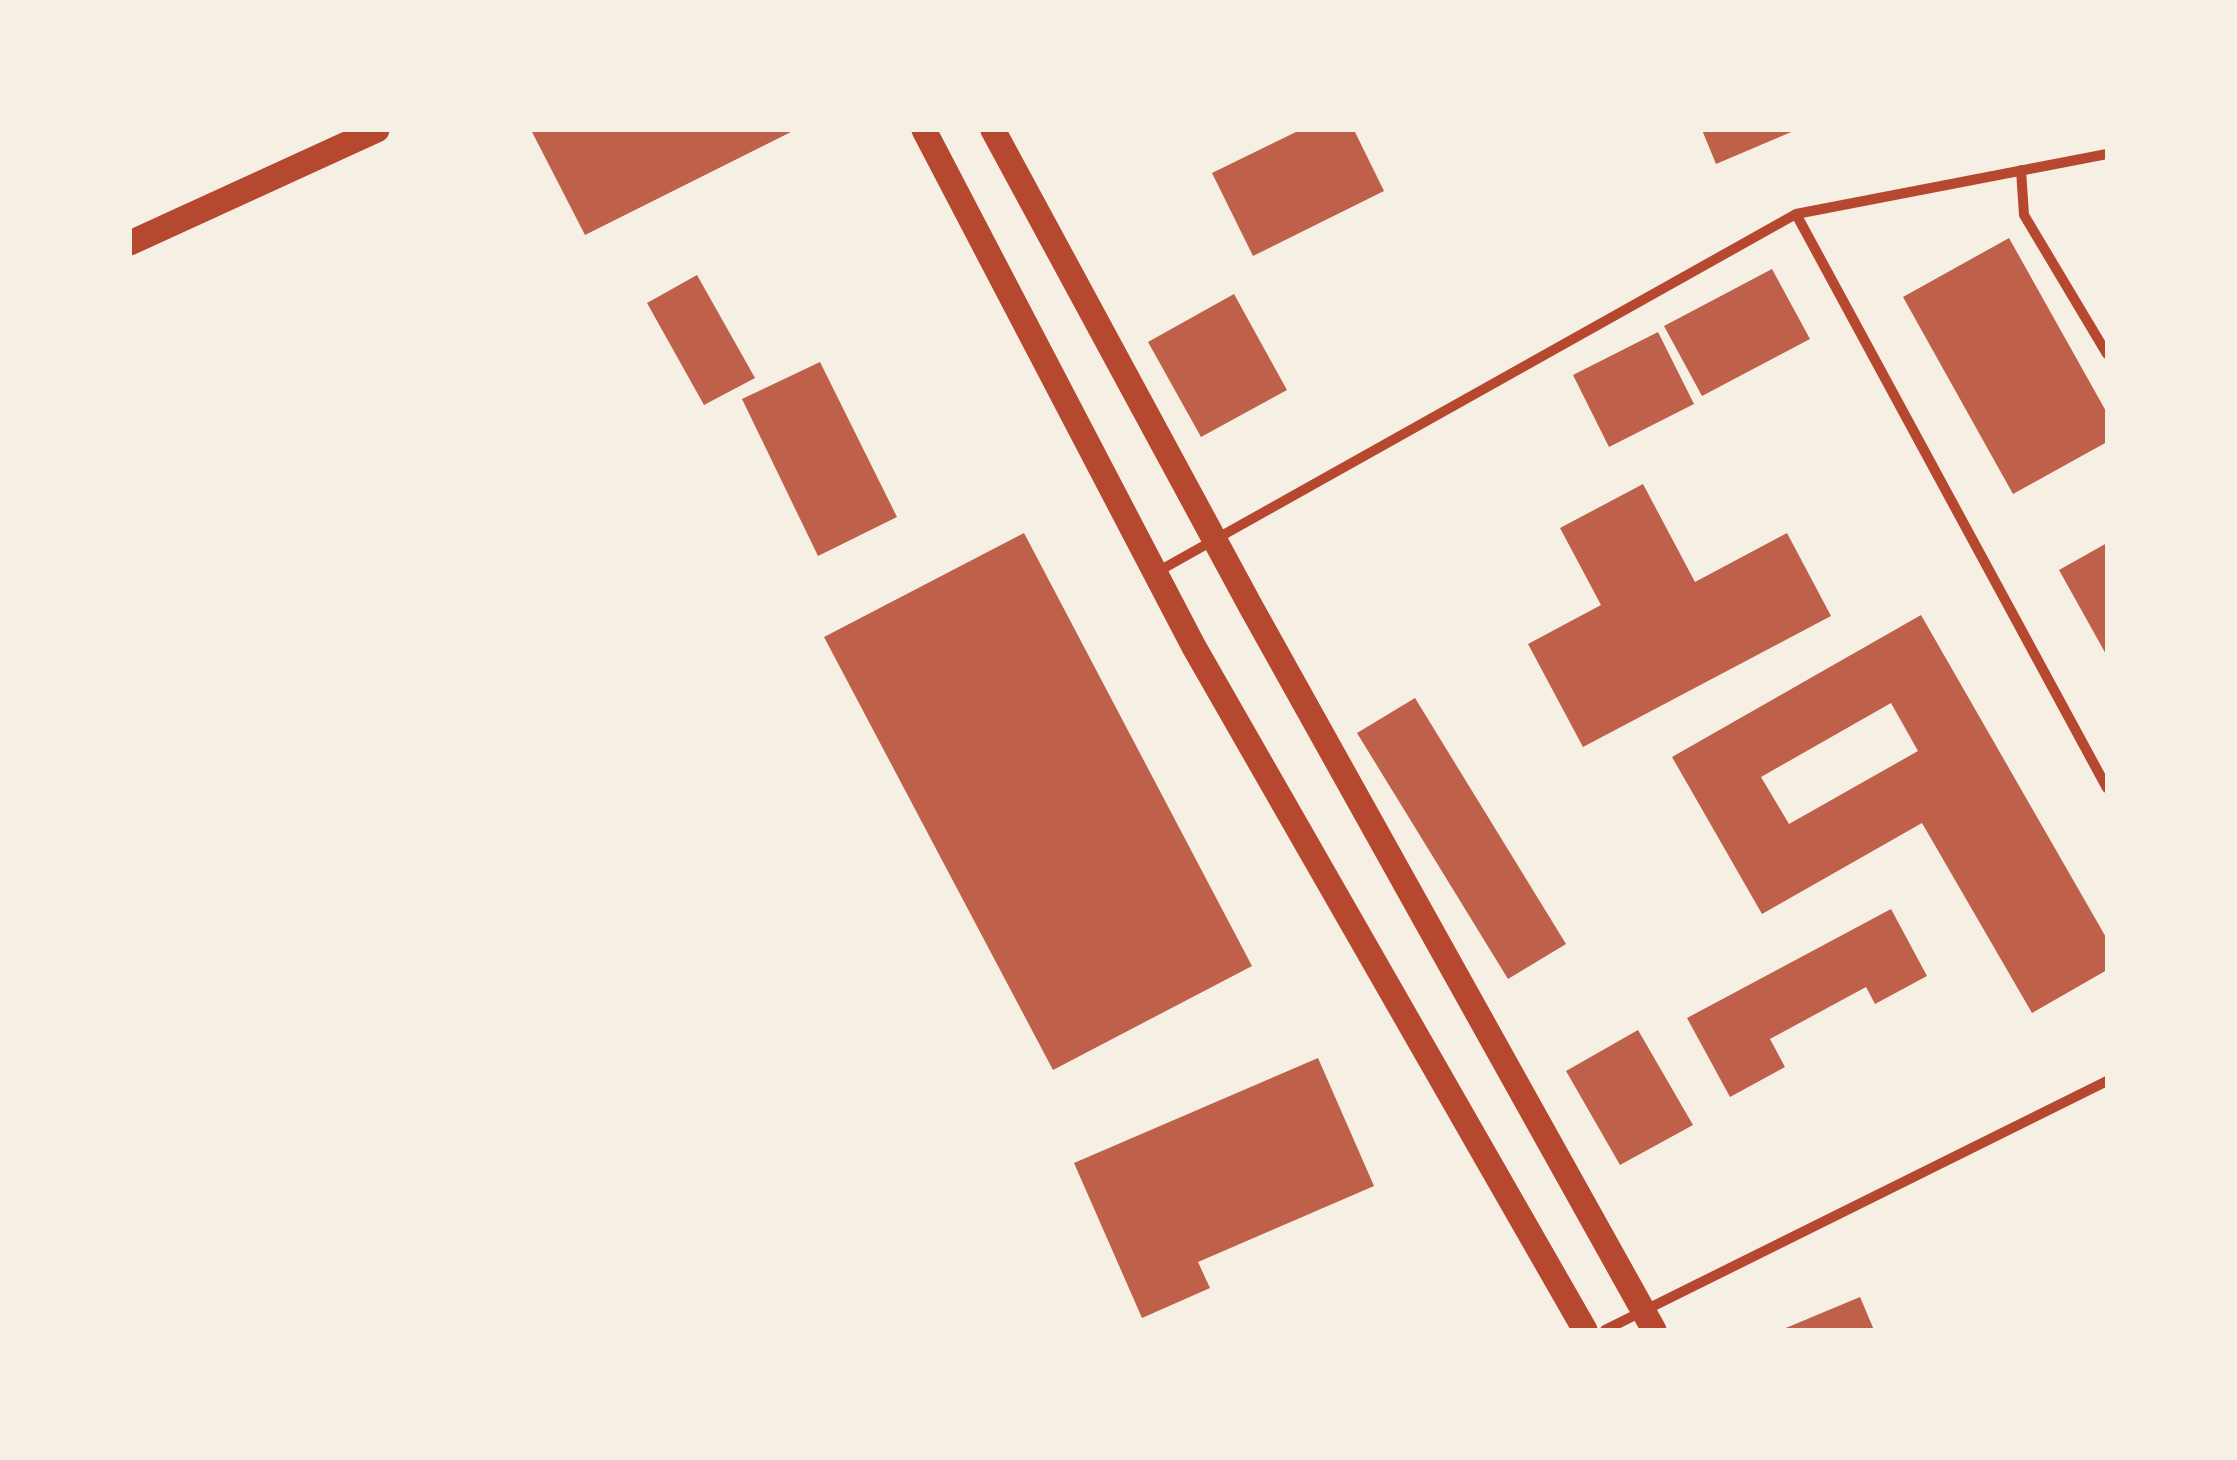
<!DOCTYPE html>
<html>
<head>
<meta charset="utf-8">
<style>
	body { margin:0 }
	#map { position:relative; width:2237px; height:1460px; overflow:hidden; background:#f6efe4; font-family:"Alegreya Sans",sans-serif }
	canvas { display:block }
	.frame { position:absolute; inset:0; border:132px solid #f6efe4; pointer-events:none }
</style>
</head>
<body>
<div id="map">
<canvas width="2237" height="1460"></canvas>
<div class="frame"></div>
</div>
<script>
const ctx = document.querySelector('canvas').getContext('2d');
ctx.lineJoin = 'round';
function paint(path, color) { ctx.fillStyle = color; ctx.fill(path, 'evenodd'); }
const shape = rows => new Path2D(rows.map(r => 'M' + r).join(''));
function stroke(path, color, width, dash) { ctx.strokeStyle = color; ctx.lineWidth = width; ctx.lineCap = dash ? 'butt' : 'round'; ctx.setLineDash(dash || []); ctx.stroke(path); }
paint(shape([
	[531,130,795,130,585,235],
	[1300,130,1354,130,1384,191,1253,256,1212,173],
	[1702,130,1796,130,1716,164],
	[2009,238,2107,413,2107,442,2013,494,1903,297],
	[1772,269,1810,339,1702,396,1664,326],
	[697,275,755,378,704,405,647,303],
	[1234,294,1287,390,1201,437,1148,342],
	[1658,332,1694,404,1609,447,1573,375],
	[820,362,897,517,818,556,742,399],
	[1643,484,1695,582,1787,533,1831,616,1583,747,1528,644,1601,605,1560,528],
	[1024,533,1252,966,1053,1070,824,637],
	[2107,543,2107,656,2059,570],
	[1921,615,2107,939,2107,970,2032,1013,1922,823,1762,914,1672,757],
	[1891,703,1918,751,1789,824,1761,777],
	[1415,698,1566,944,1508,979,1357,733],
	[1891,909,1927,976,1875,1004,1866,987,1770,1039,1785,1067,1730,1097,1687,1018],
	[1638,1030,1693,1125,1620,1165,1566,1071],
	[1318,1058,1374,1186,1198,1262,1210,1288,1142,1318,1074,1163],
	[1860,1297,1874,1330,1781,1330]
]), '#bf614a');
stroke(shape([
	[2021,170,2024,215,2107,354],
	[1796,214,2107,788],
	[1157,572,1796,214,2107,154],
	[1605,1330,2107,1081]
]), '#b5482f', 10);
stroke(shape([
	[924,130,1194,647,1585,1330],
	[993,130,1251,607,1654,1330],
	[130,243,377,130]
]), '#b5482f', 25);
</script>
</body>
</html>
